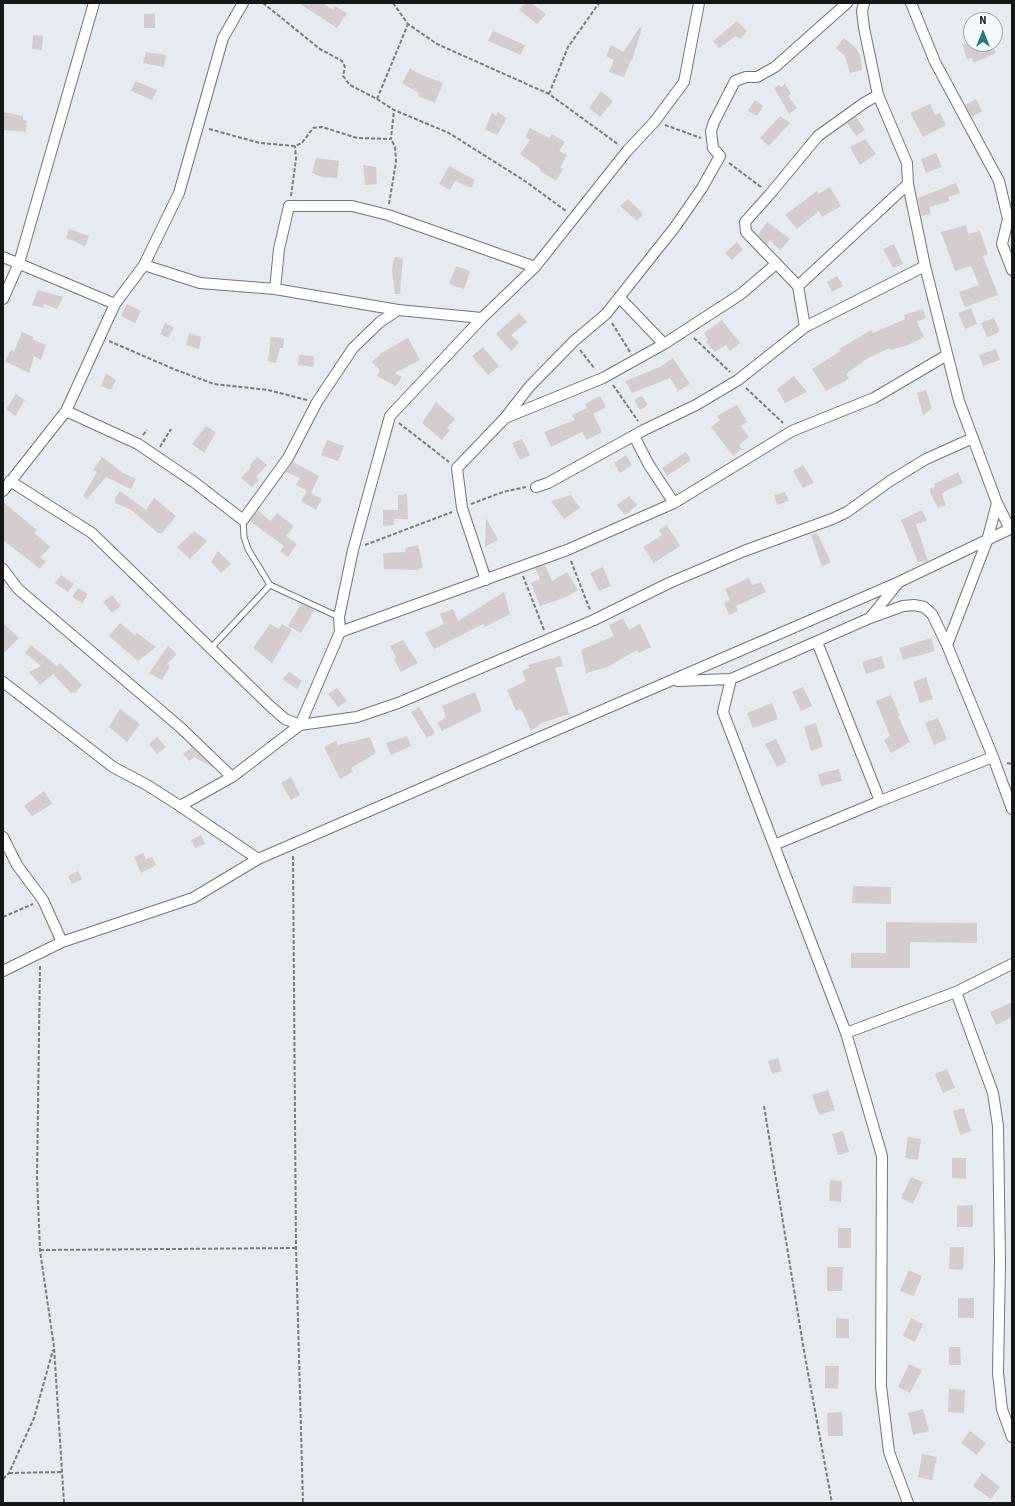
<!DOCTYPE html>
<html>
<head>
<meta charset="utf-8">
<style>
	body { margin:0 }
	#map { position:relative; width:1015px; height:1506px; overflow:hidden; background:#e5ebf1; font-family:"Source Sans 3",sans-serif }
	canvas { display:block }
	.frame { position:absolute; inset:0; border:4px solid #141618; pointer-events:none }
	.north { position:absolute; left:963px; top:12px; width:40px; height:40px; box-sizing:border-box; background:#f2f9fe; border:1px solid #999ea2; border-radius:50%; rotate:0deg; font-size:11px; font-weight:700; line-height:16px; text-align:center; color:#141618 }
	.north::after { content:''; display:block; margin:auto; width:14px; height:18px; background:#2e787b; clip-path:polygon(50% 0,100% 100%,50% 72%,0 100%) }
</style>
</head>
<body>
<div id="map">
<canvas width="1015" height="1506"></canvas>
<div class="frame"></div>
<div class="north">N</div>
</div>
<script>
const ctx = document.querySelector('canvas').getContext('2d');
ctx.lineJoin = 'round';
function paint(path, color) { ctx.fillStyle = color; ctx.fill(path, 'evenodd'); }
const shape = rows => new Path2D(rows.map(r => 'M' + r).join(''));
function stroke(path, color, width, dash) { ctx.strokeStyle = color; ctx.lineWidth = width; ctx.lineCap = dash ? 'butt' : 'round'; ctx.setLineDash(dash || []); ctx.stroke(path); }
paint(shape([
	[299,3,322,3,333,10,335,6,347,13,337,28],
	[525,3,531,3,546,14,537,24,519,10],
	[144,14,155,14,155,28,144,28],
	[737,21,747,31,740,39,736,36,719,48,713,41],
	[640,27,642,28,632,60,631,60,624,77,609,72,614,60,606,56,611,45,623,52],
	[493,31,525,45,521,55,488,41],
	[33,35,43,36,42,50,32,49],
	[844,38,856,48,860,55,862,70,850,73,845,56,836,48],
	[962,44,992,44,996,53,974,63,972,58,967,59],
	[146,52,166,55,164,67,143,63],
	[410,68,417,73,443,83,435,103,418,96,419,93,402,83],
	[135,81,157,90,152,100,131,91],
	[785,84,791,94,788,96,797,108,789,114,774,88,779,85,781,87],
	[601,91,613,101,600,117,589,108],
	[976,99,982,111,972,117,965,105],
	[755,100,763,106,757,116,748,111],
	[930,104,935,115,940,113,946,125,923,137,910,113],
	[3,112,23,116,23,120,27,121,26,132,3,130],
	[498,112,507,118,497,135,485,129,492,113,496,115],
	[780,116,790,123,769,146,760,138],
	[856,117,865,130,856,136,847,123],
	[530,128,549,138,552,134,565,142,559,151,567,155,560,168,563,169,556,181,540,171,541,169,520,154,530,140,525,137],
	[865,139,876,154,860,165,850,147],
	[936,153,942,167,926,173,921,159],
	[316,158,339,161,337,178,322,177,312,173],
	[363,165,376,167,377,184,365,185],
	[449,166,475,180,471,188,455,181,450,190,439,184],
	[956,183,960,193,948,197,950,201,929,207,931,214,921,216,918,198],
	[830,187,841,206,822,217,819,211,797,229,785,215,817,191,819,194],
	[628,199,643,214,637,221,620,206],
	[767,222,790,239,780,250,770,240,767,245,758,235],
	[966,225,968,234,980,231,988,254,983,256,998,295,965,307,959,292,979,285,971,266,955,271,941,232],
	[69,229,89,236,85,246,66,238],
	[737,242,743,249,732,260,725,253],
	[894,244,903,264,893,268,883,249],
	[394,257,403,258,400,294,395,294,392,270],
	[456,266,470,271,464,289,449,284],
	[837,276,843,286,832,292,827,282],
	[38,290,63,297,57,309,44,304,43,308,32,305],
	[127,304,141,311,135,323,121,316],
	[971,308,977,324,965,329,958,313],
	[923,309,926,318,917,322,924,337,908,345,890,350,890,348,868,358,846,374,849,379,826,391,812,369,841,351,839,349,871,330,873,333,905,319,904,315],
	[519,313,527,322,511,335,519,343,511,351,496,334],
	[994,318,999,330,998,333,987,337,981,323],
	[722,320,740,343,730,351,726,345,715,352,706,342,708,340,704,333],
	[165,323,174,328,168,338,160,334],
	[22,332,34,337,32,339,46,345,41,360,34,356,29,373,5,361,11,350,14,351],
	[189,333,201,337,199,349,186,345],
	[271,337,284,338,283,348,280,348,276,363,268,361],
	[408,338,420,360,395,373,402,377,396,386,377,376,380,370,372,362,381,353],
	[483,347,499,366,488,375,472,356],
	[996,349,1000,360,983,366,979,355],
	[299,355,314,356,313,367,298,365],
	[673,358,690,384,678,391,670,378,632,393,625,381,660,367],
	[106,373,116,380,111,390,101,386],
	[794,376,807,392,785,403,777,389],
	[926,390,932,408,923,415,917,393],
	[16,394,25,400,15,416,6,409],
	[600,396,606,407,593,414,602,432,587,440,582,432,551,447,544,432,575,420,572,415,587,408,585,404],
	[642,396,648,405,640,410,634,400],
	[436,402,455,419,447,428,450,430,442,440,422,423],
	[737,405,747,422,741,426,749,437,739,445,742,449,733,456,711,427,720,420,717,416],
	[206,426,216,432,204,453,192,444],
	[522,439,530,455,520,460,512,443],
	[327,440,344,446,338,461,321,455],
	[686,452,691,460,667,476,662,468],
	[626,455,632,465,620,473,614,463],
	[102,457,123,473,136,479,131,489,106,477,87,499,83,496,97,472,93,470],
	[257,457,267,465,256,477,259,480,252,487,241,478,251,467,250,465],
	[293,462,319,476,311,493,296,485,300,478,286,472],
	[803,465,814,483,803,488,793,471],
	[958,472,963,483,944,492,942,494,946,505,938,508,930,493,930,489,935,487,934,484],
	[120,491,146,510,154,498,176,516,162,533,158,533,131,510,115,503,115,498],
	[307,491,322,499,316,510,301,501],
	[785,492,789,501,777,505,774,495],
	[407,494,408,519,394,519,394,525,383,526,383,510,398,510,398,495],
	[571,495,580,508,564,519,551,501],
	[629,496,637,505,625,515,617,505],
	[3,502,37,530,34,533,51,547,40,557,46,561,40,569,3,540],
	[258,510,270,521,277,513,294,526,286,536,297,544,288,557,280,551,284,546,250,521],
	[922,510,927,521,916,524,928,561,918,562,901,520],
	[486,518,498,540,485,547],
	[667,525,680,546,654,563,643,547,662,535,659,530],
	[194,531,207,541,190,559,177,547],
	[817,533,831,562,822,567,811,535],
	[418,545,423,567,417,570,384,569,383,553,406,552,405,548],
	[218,551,231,564,221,573,211,562],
	[545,565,552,581,567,572,578,590,566,597,540,606,531,583,540,579,535,568],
	[603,567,611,586,599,591,590,573],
	[61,575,74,584,68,592,55,583],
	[749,578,752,585,761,582,766,592,736,606,738,611,729,615,724,603,730,600,725,589],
	[78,588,88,594,82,603,72,597],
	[504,592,510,614,485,627,483,624,434,649,425,633,444,624,440,614,453,609,458,621],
	[112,595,121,606,112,613,103,602],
	[301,604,314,610,301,633,288,626],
	[623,618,629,630,640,624,651,647,639,653,637,650,607,667,586,673,581,650,614,636,609,625],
	[3,623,19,638,3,654],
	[120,623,135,635,137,633,156,647,138,661,109,636],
	[270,624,279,629,282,624,292,630,272,663,253,648],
	[931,638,935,651,903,660,899,648],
	[403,640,418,663,401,672,394,659,396,658,390,646],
	[31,645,57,666,60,663,82,685,75,693,72,692,71,693,53,674,40,685,29,672,41,666,25,653],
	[168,646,177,654,167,664,170,666,162,680,149,673],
	[560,656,563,666,555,668,569,714,539,724,540,725,531,730,521,709,516,711,507,690,526,681,522,671,530,668,528,665],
	[882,656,885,668,866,674,862,662],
	[289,672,302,681,297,689,282,679],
	[926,677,933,699,920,703,913,682],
	[803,687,812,706,801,711,792,692],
	[337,688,347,701,338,707,328,694],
	[475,692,482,711,442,731,437,723,446,717,442,706],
	[891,695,900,716,898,716,910,742,891,753,884,740,890,736,876,701],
	[772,703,778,719,753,728,747,713],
	[419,707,435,733,427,738,411,712],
	[120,709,140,724,127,742,109,727],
	[938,718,947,739,934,745,925,723],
	[816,723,823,747,811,751,804,727],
	[407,736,411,746,391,755,386,743],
	[157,737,166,747,157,754,149,744],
	[370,737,376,753,351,768,353,772,340,779,324,747,336,741,338,745],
	[776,739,787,762,777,767,765,744],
	[192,747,212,767,194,757,189,761,183,754],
	[839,769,842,781,821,786,818,774],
	[291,777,300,795,291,800,281,783],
	[44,791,52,804,32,816,24,806],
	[201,835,205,844,195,848,191,840],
	[143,853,146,859,152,857,156,865,141,873,134,857],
	[78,871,82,879,72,884,68,876],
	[853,886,891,887,891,904,852,903],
	[886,922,977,923,977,943,910,942,910,968,851,968,851,953,886,953],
	[1012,1002,1012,1017,996,1025,990,1012],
	[778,1058,782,1071,772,1074,768,1061],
	[947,1069,955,1088,943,1093,935,1074],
	[828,1090,835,1110,819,1115,812,1095],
	[964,1108,971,1131,960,1135,953,1111],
	[843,1131,849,1152,838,1155,832,1134],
	[908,1137,921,1139,918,1160,905,1158],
	[952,1158,966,1158,966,1179,952,1178],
	[911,1177,923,1182,913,1204,901,1198],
	[830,1180,842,1181,841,1202,829,1201],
	[973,1205,973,1227,957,1227,957,1206],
	[838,1228,851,1228,851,1248,838,1248],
	[950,1247,964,1247,963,1270,949,1269],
	[827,1267,843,1267,842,1291,827,1291],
	[909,1270,922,1276,914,1296,900,1291],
	[958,1298,974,1298,974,1318,958,1318],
	[836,1318,849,1319,849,1338,836,1338],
	[911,1318,923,1324,915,1342,903,1336],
	[949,1347,960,1347,961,1365,949,1365],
	[909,1364,922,1370,910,1393,898,1387],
	[825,1366,839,1366,838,1389,825,1388],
	[949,1389,965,1390,964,1413,948,1412],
	[923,1409,929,1431,913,1435,908,1413],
	[842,1412,843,1436,828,1436,827,1413],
	[970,1431,986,1443,977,1455,961,1443],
	[922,1454,937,1457,932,1480,918,1477],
	[982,1473,1000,1487,991,1499,973,1486]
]), '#d4ccce');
const service = shape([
	[243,520,244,537,248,549,270,585,339,617],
	[211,648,270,585]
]);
const minor = shape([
	[864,3,862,11,864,28,878,95,907,163,908,184,925,266,959,401,997,503,1010,529],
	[911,3,935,62,999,181,1008,219,1002,244,1012,270],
	[3,257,115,304],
	[144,265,200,283,275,289,398,310,482,318],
	[798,286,746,232,745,222,770,194,818,136,864,103,878,95],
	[275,289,279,249,289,206,352,206,388,215,535,267],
	[620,298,664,344],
	[3,299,19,263,94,3],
	[805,327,798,286,908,184],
	[66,411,138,444,194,482,243,520,288,458,317,402,353,348,380,322,398,310],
	[505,418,603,378,664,344,741,294,776,264],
	[634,436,649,465,674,503],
	[10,481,92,533,269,705,285,719,300,725,357,717,398,703,594,620,669,583,744,551,832,519,847,512,890,481,926,459,973,438],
	[536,487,548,483,644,430,696,405,738,380,805,327,925,266],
	[3,491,66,411,115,304,144,265,179,193,223,38,243,3],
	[3,569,18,589,180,727,232,777],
	[486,580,462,508,457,468,504,419,530,386,574,341,606,314,675,227,702,188,720,156,713,148,711,131,714,122,735,81,746,77,757,77,775,67,847,3],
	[898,583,870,618,731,679,723,712,846,1033,882,1156,881,1386,889,1452,908,1503],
	[870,618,903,606,914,605,924,607,932,614,947,645,993,757,1012,809],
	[340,632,567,550,674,503,792,431,874,398,947,355],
	[817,642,880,801],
	[947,645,987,541,997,503],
	[678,681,731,679],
	[3,682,113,767,147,785,180,806,258,859],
	[180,806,232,777,300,725,340,632,339,617,353,550,390,416,482,318,535,267,627,151,655,121,684,82,699,3],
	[3,837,17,865,43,900,62,942],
	[774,845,880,801,993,757],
	[3,971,62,942,193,898,258,859,899,582,1012,528],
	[956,992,993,1093,998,1126,1000,1262,998,1373,1002,1409,1012,1437],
	[846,1033,956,992,1012,964]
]);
stroke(service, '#71777c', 7);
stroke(minor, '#71777c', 12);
stroke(shape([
	[263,3,320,49,342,61,345,67,343,76,350,85,377,99,394,110,449,133,525,181,566,211],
	[393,3,408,24,437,44,549,94,619,145],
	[549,94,568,47,599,3],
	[377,99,408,24],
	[665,125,701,138],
	[209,129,260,143,295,146,302,143,313,128,322,127,357,138,391,139,394,110],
	[729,163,761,187],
	[291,196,296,159,295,146],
	[389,204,396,162,395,147,391,139],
	[612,323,630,352],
	[694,338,730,372],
	[109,341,176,370,214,384,268,390,307,400],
	[580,350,595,369],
	[613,385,638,421],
	[746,388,783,423],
	[399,423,449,462],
	[143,435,147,430],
	[160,447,171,429],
	[471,504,503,492,526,487],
	[365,545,452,512],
	[571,561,590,610],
	[523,576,544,630],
	[1007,763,1012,764],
	[293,856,296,1248,303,1503],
	[3,917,33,904],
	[40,966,37,1177,40,1250,54,1347,64,1503],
	[764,1106,804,1351,832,1503],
	[40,1250,296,1248],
	[9,1473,63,1472],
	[3,1479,9,1473,34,1418,53,1350]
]), '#797c80', 2, [4, 2]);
stroke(service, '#fff', 5);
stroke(minor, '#fff', 10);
</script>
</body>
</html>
